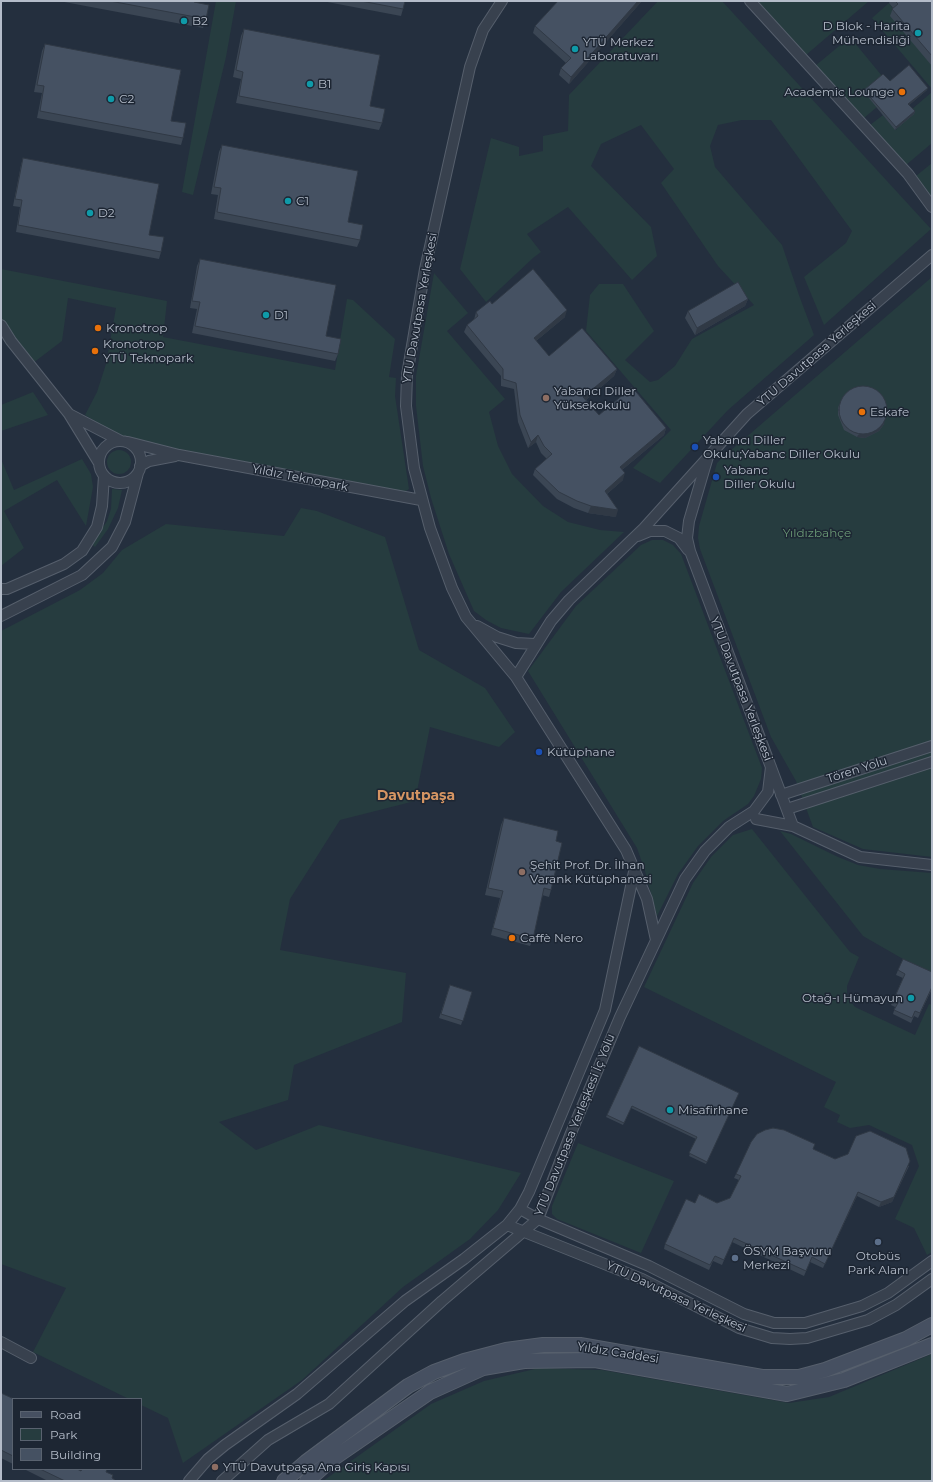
<!DOCTYPE html>
<html>
<head>
<meta charset="utf-8">
<style>
	body { margin:0 }
	#map { position:relative; width:933px; height:1482px; overflow:hidden; background:#242f3e; font-family:Montserrat,sans-serif }
	canvas { display:block }
	.frame { position:absolute; inset:0; border:2px solid #b4bcc9; pointer-events:none }
	.legend { position:absolute; left:12px; top:1398px; width:130px; height:72px; box-sizing:border-box; background:#1d2633; border:1px solid #59626f; margin:0; padding:5px 7px; list-style:none; font-size:12px; color:#b4bcc9 }
	.legend li { display:flex; align-items:center; gap:8px; height:20px }
	.legend b { width:20px; border:1px solid #59626f }
</style>
</head>
<body>
<div id="map">
<canvas width="933" height="1482"></canvas>
<div class="frame"></div>
<ul class="legend">
<li><b style="height:5px;background:#465061"></b>Road</li>
<li><b style="height:11px;background:#263c3f"></b>Park</li>
<li><b style="height:11px;background:#455162"></b>Building</li>
</ul>
</div>
<script>
const ctx = document.querySelector('canvas').getContext('2d');
ctx.lineJoin = 'round';
function paint(path, color) { ctx.fillStyle = color; ctx.fill(path, 'evenodd'); }
const shape = rows => new Path2D(rows.map(r => 'M' + r).join(''));
function stroke(path, color, width, dash) { ctx.strokeStyle = color; ctx.lineWidth = width; ctx.lineCap = dash ? 'butt' : 'round'; ctx.setLineDash(dash || []); ctx.stroke(path); }
function label(font, color, halo, rows, align = 'center') {
  ctx.font = font + ' Montserrat,sans-serif'; ctx.lineWidth = 3; ctx.setLineDash([]); ctx.textBaseline = 'middle'; ctx.strokeStyle = halo; ctx.fillStyle = color; for (const [text, x, y, turn = 0] of rows) {
    ctx.save(); ctx.translate(x, y); ctx.rotate((+turn || 0) * Math.PI / 180); ctx.textAlign = isNaN(turn) ? turn : align; if (halo) ctx.strokeText(text, 0, 0); ctx.fillText(text, 0, 0); ctx.restore();
  }
}
paint(shape([
	[216,1,236,1,226,57,193,195,182,192],
	[658,1,722,1,931,229,824,325,804,277,846,243,852,231,771,120,742,120,718,125,710,146,715,167,782,245,800,298,814,335,728,410,660,483,633,468,671,430,586,331,590,295,599,284,623,284,654,331,625,360,650,382,658,380,675,366,692,339,754,305,718,266,661,183,674,169,641,125,601,144,591,166,651,227,657,256,632,280,568,207,527,234,541,252,533,258,486,302,460,269,491,138,519,147,519,156,543,151,543,136,568,131,569,95],
	[756,1,869,1,806,55],
	[889,3,932,66,932,89,872,18],
	[850,37,882,76,877,107,864,118,815,66],
	[932,92,932,143,906,165,870,125,883,115,896,130,911,110],
	[932,163,932,199,916,176],
	[1,269,167,301,163,337,335,370,347,299,353,300,395,339,389,377,396,378,395,396,409,489,403,493,148,445,120,437,85,415,97,392,106,364,116,308,68,298,62,341,33,363,1,319],
	[434,273,468,313,447,331,505,399,489,412,498,446,512,474,543,506,568,522,600,530,624,532,561,592,529,634,501,628,486,620,474,611,449,554,431,498,423,466,416,406,416,376],
	[932,277,932,857,863,849,813,827,796,781,771,737,700,549,698,538,699,526,717,463,722,458],
	[33,392,48,415,1,431,1,405],
	'107 462a12 12 0 1 1 24 0a12 12 0 1 1-24 0Z',
	[1,459,14,490,82,459,91,474,93,487,86,526,57,480,4,511,24,548,1,566],
	[112,489,122,490,118,508,108,529,95,547,92,544,107,521,111,509],
	[301,508,317,511,385,537,419,650,485,688,515,732,499,747,430,727,415,801,340,820,290,899,280,950,406,973,402,1022,294,1065,288,1100,219,1122,256,1150,319,1125,521,1173,498,1210,470,1239,403,1287,302,1380,183,1463,168,1418,141,1405,141,1399,129,1399,33,1352,66,1288,1,1264,1,631,80,590,103,573,122,550,166,524,284,536],
	[652,540,663,540,673,545,681,554,762,768,761,779,754,796,748,804,723,821,698,846,678,874,657,916,645,871,637,848,528,671,576,606,641,545],
	[752,829,850,952,859,957,847,986,847,994,850,1001,855,1007,915,1035,929,1004,932,1005,932,1252,927,1255,914,1228,895,1219,919,1166,912,1145,869,1125,850,1128,837,1122,840,1115,824,1107,836,1082,644,987,693,883,711,857,733,835],
	[780,831,791,834,838,857,858,865,880,869,932,873,932,978,901,964,903,959,863,936],
	[578,1143,674,1181,641,1253,557,1219,552,1214,552,1206],
	[932,1354,932,1481,323,1481,431,1404,484,1381,539,1368,602,1370,789,1403,829,1397]
]), '#263c3f');
const street = shape([
	[502,1,483,30,470,67,425,269,407,375,406,406,414,468,430,528,452,588,466,617,516,677,626,850,647,899,656,940],
	[750,1,908,174,932,207],
	[1,325,11,341,69,414,99,463],
	[69,414,121,441],
	'99 462a21 21 0 1 1 42 0a21 21 0 1 1-42 0Z',
	[128,442,179,455,421,500],
	[707,460,689,521,687,538,690,551,793,826],
	[140,466,149,461,175,456],
	[638,536,650,531,665,531,679,538,688,550],
	[1,589,7,589,64,564,82,551,97,527,102,506,104,476],
	[1,616,82,575,112,547,125,522,138,473],
	[477,626,497,637,516,643,535,644],
	[516,677,551,621,569,600,644,528,747,414,932,255],
	[781,795,932,746],
	[787,809,932,762],
	[756,819,793,826,860,857,932,865],
	[520,1209,538,1219,649,1266,744,1314,774,1323,805,1323,862,1306,888,1293,932,1261],
	[507,1225,642,1279,739,1328,772,1338,790,1339,807,1338,868,1320,896,1305,932,1279],
	[1,1342,31,1358],
	[189,1481,208,1459,225,1445,297,1394,405,1301,464,1259,507,1225,520,1209,529,1192,605,1010,635,867],
	[222,1481,268,1440,329,1404,442,1301,538,1219,571,1133,620,1017,685,879,705,851,729,827,754,811,768,792,771,767]
]);
const secondary = shape([
	[284,1481,306,1462,408,1386,434,1372,464,1361,506,1350,543,1345,580,1345,762,1377,799,1377,825,1370,906,1339,932,1325],
	[307,1481,331,1460,430,1392,483,1368,524,1361,595,1360,787,1394,844,1380,932,1345]
]);
stroke(street, '#565f6c', 12);
stroke(secondary, '#565f6c', 16);
stroke(street, '#38414e', 10);
stroke(secondary, '#465061', 14);
paint(shape([
	[59,1,194,1,194,2,206,19,203,28],
	[322,1,405,1,403,9,401,16],
	[558,1,642,1,569,84,559,75,561,68,566,63,533,33,535,26],
	[890,1,932,1,932,66,890,16,893,8,889,3],
	[244,29,370,106,382,123,379,130,236,103,241,79,233,77,241,36],
	[45,44,171,121,183,138,181,145,37,118,42,93,34,92,42,51],
	[890,81,927,90,909,105,915,111,914,114,895,130,864,92,864,90],
	[222,145,348,222,360,240,357,247,214,219,218,195,211,194,219,152],
	[23,158,149,235,161,252,159,259,16,232,20,207,13,206,21,165],
	[200,259,326,336,338,354,335,361,192,333,197,309,190,308,197,266],
	[748,299,745,306,695,335,685,318,688,311],
	[492,304,565,317,536,341,549,356,617,369,614,376,586,400,599,415,666,428,664,435,622,470,623,480,607,494,616,517,588,513,574,508,557,499,533,475,535,469,547,459,541,453,536,442,528,448,518,422,514,389,501,386,501,376,464,332,467,325,474,320,476,312],
	[839,405,884,424,879,431,865,438,857,437,844,430,838,415,838,408],
	[504,818,556,841,551,890,549,897,542,895,533,939,530,946,491,935,500,898,485,895,501,825],
	[898,970,932,972,932,992,931,991,918,1018,914,1016,911,1023,893,1014,895,1007,891,1005,903,978,896,975],
	[450,985,472,992,461,1025,439,1018],
	[639,1046,738,1095,706,1164,689,1156,696,1139,631,1108,623,1125,606,1117],
	[813,1149,835,1159,909,1166,892,1202,879,1207,857,1196,823,1268,810,1262,804,1276,732,1242,722,1265,713,1261,709,1270,664,1249,665,1244,695,1203,717,1203,730,1198,739,1180,734,1178,736,1174],
	[1,1393,13,1399,13,1464,1,1458],
	[24,1469,77,1469,81,1471,106,1472,115,1481,48,1481]
]), '#3b4654');
paint(shape([
	[638,1,642,1,569,84,571,77],
	[928,88,927,90,908,106,908,104],
	[915,111,914,114,895,130,896,127],
	[748,299,745,306,695,335,697,328],
	[567,310,565,317,531,345,534,338],
	[617,369,614,376,581,404,583,397],
	[885,422,884,424,879,431,865,438,857,437,858,435],
	[666,428,664,435,617,474,620,467],
	[538,435,536,442,528,448,531,442],
	[625,473,623,480,602,498,605,491],
	[591,506,618,510,616,517,588,513],
	[910,1161,892,1202,879,1207,881,1202],
	[858,1192,857,1196,823,1268,825,1264]
]), '#303945');
const building = shape([
	[110,1,194,1,194,2,209,5,206,19,110,1],
	[361,1,405,1,403,9,361,1],
	[558,1,638,1,571,77,561,68,571,58,535,26,558,1],
	[895,1,932,1,932,56,892,9,898,4,895,1],
	[244,29,380,55,370,106,385,109,382,123,239,96,243,72,236,70,244,29],
	[45,44,181,70,171,121,186,123,183,138,40,111,44,86,37,85,45,44],
	[909,65,928,88,908,104,915,111,896,127,864,90,883,74,890,81,909,65],
	[222,145,358,171,348,222,363,225,360,240,217,212,221,188,214,187,222,145],
	[23,158,159,184,149,235,164,237,161,252,18,225,22,200,15,199,23,158],
	[200,259,336,285,326,336,341,339,338,354,195,326,200,302,192,301,200,259],
	[533,269,567,310,534,338,549,356,582,328,617,369,583,397,599,415,632,387,666,428,620,467,625,473,605,491,618,510,591,506,577,501,559,492,535,469,552,454,544,446,538,435,531,442,520,415,516,383,503,379,503,369,467,325,478,316,476,312,490,301,492,304,533,269],
	[738,282,748,299,697,328,688,311,738,282],
	'839 410a24 24 0 1 1 48 0a24 24 0 1 1-48 0Z',
	[504,818,558,831,556,841,562,843,551,890,544,888,533,939,493,928,503,891,488,888,504,818],
	[903,959,932,972,932,987,920,1013,915,1011,912,1018,894,1010,898,1003,893,1001,905,974,898,970,903,959],
	[450,985,472,992,463,1021,441,1014,450,985],
	[639,1046,739,1093,707,1162,689,1153,697,1137,632,1106,624,1123,607,1115,639,1046],
	[773,1128,784,1130,815,1144,813,1149,835,1159,848,1154,856,1136,870,1131,906,1148,910,1161,894,1197,881,1202,858,1192,825,1264,812,1257,806,1271,734,1238,724,1260,715,1256,710,1265,665,1244,686,1199,695,1203,699,1194,717,1203,730,1198,741,1176,736,1174,751,1142,757,1134,765,1130,773,1128],
	[1,1393,14,1399,13,1399,13,1456,1,1450,1,1393],
	[40,1469,77,1469,81,1471,82,1469,107,1469,106,1472,113,1475,112,1478,115,1480,115,1481,65,1481,40,1469]
]);
paint(building, '#455162');
stroke(building, '#303945', 1);
for (const [x, y, r, color] of [
	[184,21,4,"#0f9aa8"],
	[918,33,4,"#0f9aa8"],
	[575,49,4,"#0f9aa8"],
	[310,84,4,"#0f9aa8"],
	[902,92,4,"#e8710a"],
	[111,99,4,"#0f9aa8"],
	[288,201,4,"#0f9aa8"],
	[90,213,4,"#0f9aa8"],
	[266,315,4,"#0f9aa8"],
	[98,328,4,"#e8710a"],
	[95,351,4,"#e8710a"],
	[546,398,4,"#8d6e63"],
	[862,412,4,"#e8710a"],
	[695,447,4,"#1a4fb4"],
	[716,477,4,"#1a4fb4"],
	[539,752,4,"#1a4fb4"],
	[522,872,4,"#8d6e63"],
	[512,938,4,"#e8710a"],
	[911,998,4,"#0f9aa8"],
	[670,1110,4,"#0f9aa8"],
	[878,1242,4,"#5c6f8a"],
	[735,1258,4,"#5c6f8a"],
	[215,1467,4,"#8d6e63"]
]) { const dot = new Path2D(); dot.arc(x, y, r, 0, 2 * Math.PI); ctx.fillStyle = color; ctx.fill(dot); stroke(dot, '#1d2633', 1.5); }
label('12px', '#b4bcc9', '#1d2633', [
	["B2",192,21],
	["D Blok - Harita",910,26,"right"],
	["Mühendisliği",910,40,"right"],
	["YTÜ Merkez",583,42],
	["Laboratuvarı",583,56],
	["B1",318,84],
	["Academic Lounge",894,92,"right"],
	["C2",119,99],
	["C1",296,201],
	["D2",98,213],
	["D1",274,315],
	["Kronotrop",106,328],
	["Kronotrop",103,344],
	["YTÜ Teknopark",103,358],
	["Yabancı Diller",554,391],
	["Yüksekokulu",554,405],
	["Eskafe",870,412],
	["Yabancı Diller",703,440],
	["Okulu;Yabanc Diller Okulu",703,454],
	["Yabanc",724,470],
	["Diller Okulu",724,484],
	["Kütüphane",547,752],
	["Şehit Prof. Dr. İlhan",530,865],
	["Varank Kütüphanesi",530,879],
	["Caffè Nero",520,938],
	["Otağ-ı Hümayun",903,998,"right"],
	["Misafirhane",678,1110],
	["ÖSYM Başvuru",743,1251],
	["Merkezi",743,1265],
	["Otobüs",878,1256,"center"],
	["Park Alanı",878,1270,"center"],
	["YTÜ Davutpaşa Ana Giriş Kapısı",223,1467]
], 'left');
label('12px', '#b4bcc9', '#1d2633', [
	["YTU Davutpasa Yerleşkesi",420,308,-80],
	["YTU Davutpasa Yerleşkesi",817,354,-41],
	["Yıldız Teknopark",300,478,11],
	["YTU Davutpasa Yerleşkesi",741,689,69],
	["Tören Yolu",857,770,-18],
	["YTÜ Davutpasa Yerleşkesi İç Yolu",575,1125,-68],
	["YTU Davutpasa Yerleşkesi",676,1297,25],
	["Yıldız Caddesi",618,1353,9]
]);
label('12px', '#6b9a76', '#1d2633', [
	["Yıldızbahçe",817,533]
]);
label('bold 14px', '#d59563', '#1d2633', [
	["Davutpaşa",416,796]
]);
</script>
</body>
</html>
